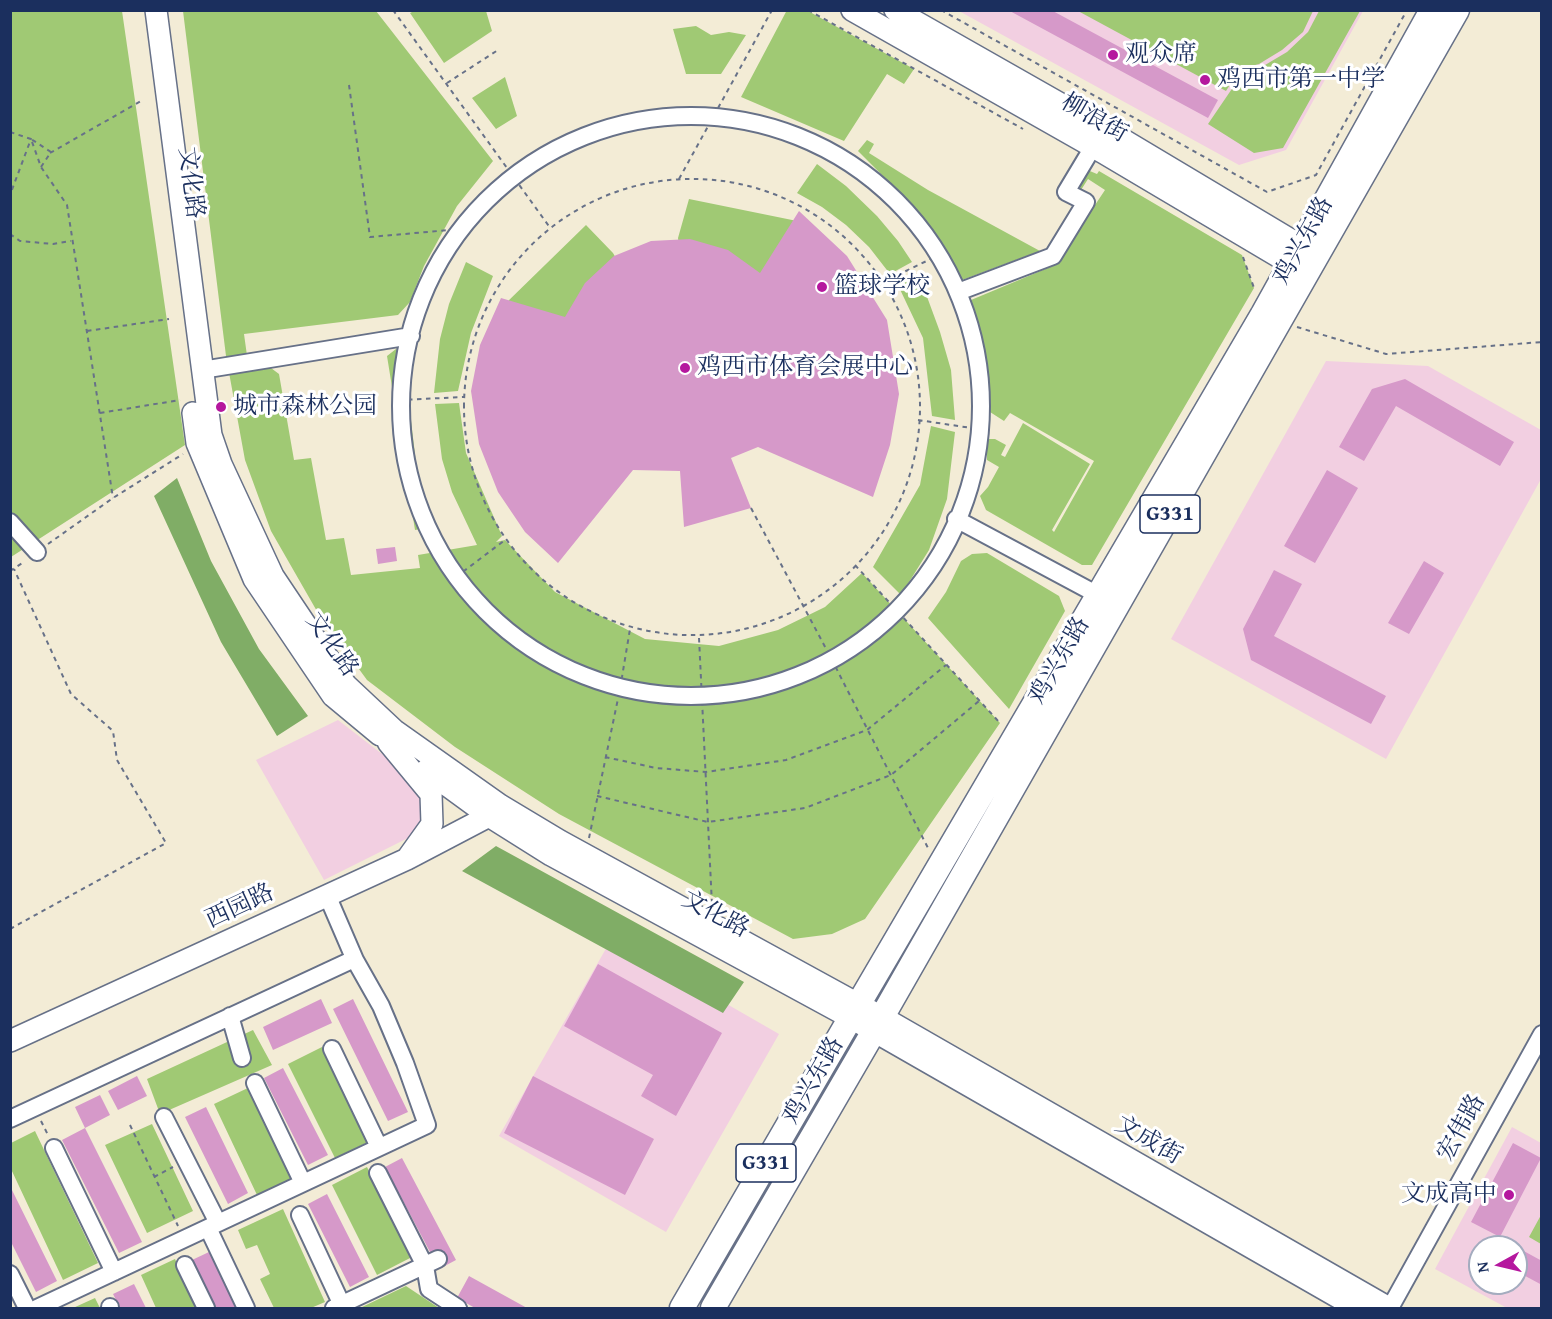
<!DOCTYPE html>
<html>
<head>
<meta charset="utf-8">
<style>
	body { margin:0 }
	#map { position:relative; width:1552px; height:1319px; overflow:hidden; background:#f3ecd6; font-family:"Gentium Book Plus",serif }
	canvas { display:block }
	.frame { position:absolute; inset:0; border:12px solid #1b2f5e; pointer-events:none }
	.north { position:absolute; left:1468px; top:1235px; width:60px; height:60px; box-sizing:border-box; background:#fff; border:2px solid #a4acbf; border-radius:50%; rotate:262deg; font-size:16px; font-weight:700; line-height:24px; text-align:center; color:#1b2f5e }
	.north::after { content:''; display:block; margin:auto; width:21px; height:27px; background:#b5179e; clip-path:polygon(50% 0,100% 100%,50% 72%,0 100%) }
</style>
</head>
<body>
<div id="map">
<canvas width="1552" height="1319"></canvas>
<div class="frame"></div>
<div class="north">N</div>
</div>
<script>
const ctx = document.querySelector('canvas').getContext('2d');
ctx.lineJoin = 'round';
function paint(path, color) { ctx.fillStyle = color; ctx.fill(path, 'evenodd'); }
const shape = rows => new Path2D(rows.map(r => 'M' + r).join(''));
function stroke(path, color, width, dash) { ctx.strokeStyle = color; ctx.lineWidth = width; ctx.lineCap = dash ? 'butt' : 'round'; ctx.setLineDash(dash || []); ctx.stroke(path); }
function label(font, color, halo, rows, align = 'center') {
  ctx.font = font + ' "Gentium Book Plus","Noto Serif SC",serif'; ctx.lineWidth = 6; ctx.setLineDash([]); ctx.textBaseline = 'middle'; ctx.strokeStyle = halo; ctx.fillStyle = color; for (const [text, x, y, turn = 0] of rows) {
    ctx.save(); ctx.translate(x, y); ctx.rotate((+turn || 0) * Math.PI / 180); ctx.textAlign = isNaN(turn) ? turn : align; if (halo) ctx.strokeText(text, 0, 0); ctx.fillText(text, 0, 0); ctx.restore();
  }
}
paint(shape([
	[959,11,1363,11,1286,150,1239,165],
	[1326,361,1428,366,1541,430,1541,479,1386,759,1171,639],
	[338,720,408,774,425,794,422,831,324,880,256,760],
	[612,938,779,1034,666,1232,499,1136],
	[1512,1127,1541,1143,1541,1308,1507,1308,1435,1269],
	[1480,1247,1516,1247,1516,1283,1480,1283]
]), '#f2cfe1');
paint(shape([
	[787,10,808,11,914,69,904,84,887,74,844,141,741,97],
	[11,11,122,11,185,445,11,557],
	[183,11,376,11,493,161,457,206,424,266,410,302,398,315,244,334,249,370,271,368,279,374,294,460,311,458,326,540,344,538,351,575,420,568,418,555,477,545,452,492,442,459,435,404,459,403,466,453,502,536,496,542,505,540,555,592,645,639,719,646,778,630,825,607,862,573,1000,723,865,919,832,934,793,939,559,814,455,747,367,680,318,613,271,531,245,460,226,356],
	[414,11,486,11,492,31,444,63,410,13],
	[1078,11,1313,11,1303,32,1282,50,1259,64,1240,69,1226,91],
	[1319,11,1360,11,1283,148,1254,153,1208,124,1242,74,1260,68,1287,52,1308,32],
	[696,26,711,35,729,32,746,35,721,74,686,74,673,29],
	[505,77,517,116,496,129,472,98],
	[867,140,874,144,869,153,928,190,1040,251,962,280,920,213,858,151],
	[817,164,846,186,877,216,898,241,912,262,890,274,869,247,846,225,822,207,797,193],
	[1085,169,1097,174,1099,171,1242,255,1254,288,1092,565,1082,565,986,510,980,496,988,487,999,467,987,460,987,439,995,439,1006,445,1001,455,1005,457,1023,423,1090,464,1052,530,1054,532,1094,461,1010,413,1004,421,990,412,971,300,1055,265,1105,190,1088,179,1081,190,1078,181],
	[689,199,802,222,758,284,682,269,678,238],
	[586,225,613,253,630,283,573,336,505,304],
	[466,262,493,276,471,333,458,391,434,393,440,339,449,304],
	[919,275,940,332,951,370,955,420,932,416,923,338,897,283],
	[396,349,403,354,420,496,431,527,415,530,387,356],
	[931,426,955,432,947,499,929,550,901,595,873,567,920,485],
	[987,553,1059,596,1065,611,1009,709,928,618,946,592,961,561,972,554],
	[253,1030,272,1065,160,1114,147,1079],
	[322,1047,368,1142,335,1158,288,1064],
	[250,1087,293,1178,257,1195,214,1104],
	[152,1124,193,1211,147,1233,105,1145],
	[35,1131,98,1263,63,1280,11,1169,11,1143],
	[367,1167,412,1257,377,1275,332,1185],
	[283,1209,325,1302,311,1308,274,1308,260,1279,270,1274,257,1245,246,1249,238,1230],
	[1541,1215,1541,1244,1529,1237],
	[175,1259,198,1308,156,1308,141,1275],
	[406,1286,439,1308,360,1308],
	[95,1298,100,1308,73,1308]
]), '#a0c974');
paint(shape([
	[177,478,211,561,259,649,308,716,277,736,221,642,154,496],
	[496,846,744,982,723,1013,462,871]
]), '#80ad66');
paint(shape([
	[1008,10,1051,10,1218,100,1208,118],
	[799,211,847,256,887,320,899,394,890,445,873,497,758,447,731,458,751,508,684,527,680,471,633,470,558,563,525,532,498,492,479,444,471,391,480,345,501,298,565,317,585,283,614,256,651,241,690,239,728,250,760,273],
	[1405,379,1514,442,1500,466,1396,406,1364,461,1339,447,1372,389],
	[1327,470,1358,488,1315,563,1284,546],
	[395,547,397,561,378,564,376,549],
	[1424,561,1444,573,1409,634,1388,623],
	[1274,570,1302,584,1274,636,1386,696,1371,724,1251,660,1243,629],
	[598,964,722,1033,676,1116,641,1096,653,1075,564,1026],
	[321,999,332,1023,273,1050,263,1027],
	[353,999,408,1112,388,1121,333,1009],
	[283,1068,328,1155,308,1165,264,1078],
	[137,1076,147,1096,118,1110,108,1091],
	[533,1076,654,1139,625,1195,504,1133],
	[100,1095,110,1115,85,1128,75,1107],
	[206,1107,248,1193,228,1204,185,1117],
	[85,1128,142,1242,119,1253,62,1140],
	[1513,1143,1541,1158,1500,1237,1471,1222],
	[402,1158,456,1260,439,1269,385,1167],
	[10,1186,57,1281,36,1292,10,1240],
	[327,1194,369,1277,350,1287,308,1204],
	[1500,1238,1542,1261,1542,1285,1516,1271,1516,1247,1496,1247],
	[209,1252,236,1308,215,1308,192,1260],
	[469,1276,527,1308,475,1308,457,1298],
	[134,1284,146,1308,120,1308,113,1294]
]), '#d699c9');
const minor = shape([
	'401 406a290 290 0 1 1 580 0a290 290 0 1 1-580 0Z',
	[958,292,1053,256,1086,202,1066,192,1093,147],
	[202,370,411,336],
	[956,519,1098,595],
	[10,522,37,552],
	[230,1016,242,1058],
	[332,1049,379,1147],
	[255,1083,303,1183],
	[164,1117,218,1223],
	[10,1119,354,959],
	[54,1148,114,1272],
	[378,1173,425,1266,429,1289,458,1308],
	[300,1215,342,1305],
	[208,1228,246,1308],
	[185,1265,206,1308],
	[10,1274,27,1308],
	[110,1307,110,1308],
	[37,1308,427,1125,405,1063,381,1006,355,960,327,895],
	[334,1308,438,1259],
	[1390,1308,1542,1034]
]);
const major = shape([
	[156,10,211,435,221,464,273,576,346,685,394,730,500,805,560,841,887,1020,1389,1308],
	[852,10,1104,153,1291,264,1307,266],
	[895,10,1115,135,1301,246,1308,261],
	[193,413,197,443,254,579,333,696,380,735],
	[388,742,431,794,432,824,409,856],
	[426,770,489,816,551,855,851,1018,1357,1308],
	[10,1041,407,859,489,816]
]);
const highway = shape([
	[682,1308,858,1005,1263,314,1432,10],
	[713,1308,874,1031,1457,10]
]);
stroke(minor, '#677188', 20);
stroke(major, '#677188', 24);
stroke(highway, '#677188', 27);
stroke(shape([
	[393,10,551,229],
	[808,10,1023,129],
	[941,10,1267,192,1316,175,1407,10],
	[447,83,498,50],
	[349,85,370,237,461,229],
	[10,132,31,139,10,195],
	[50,153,141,101],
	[41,167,51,152,31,139,41,167,67,205,113,498],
	[679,179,772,10],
	'464 407a228 228 0 1 1 456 0a228 228 0 1 1-456 0Z',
	[10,234,20,241,53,244,71,241],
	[1243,257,1254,288],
	[881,283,937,256],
	[1297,327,1386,354,1542,342],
	[87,331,169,319],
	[399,400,464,397],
	[100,413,180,400],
	[918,420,978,429],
	[751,508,831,658,928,848],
	[48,544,113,498,183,454],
	[855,565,1000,723],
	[10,571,24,562],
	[456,577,505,540],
	[699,638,712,905],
	[605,757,656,768,706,772,786,760,867,730,946,665],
	[597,796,708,822,805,808,891,775,979,701],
	[589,838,620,689,630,629],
	[10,929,166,843,117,760,113,731,71,694,14,569],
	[41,1121,48,1135],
	[130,1125,178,1226],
	[154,1177,173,1167]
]), '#677188', 2, [4.5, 4.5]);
stroke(minor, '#fff', 16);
stroke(major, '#fff', 21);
stroke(highway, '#fff', 24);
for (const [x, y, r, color] of [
	[1113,55,6,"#b5179e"],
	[1205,80,6,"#b5179e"],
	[822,287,6,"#b5179e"],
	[685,368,6,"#b5179e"],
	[221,407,6,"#b5179e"],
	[1509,1195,6,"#b5179e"]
]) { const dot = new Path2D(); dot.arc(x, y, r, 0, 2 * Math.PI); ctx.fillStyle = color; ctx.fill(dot); stroke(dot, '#fff', 2); }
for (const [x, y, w] of [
	[1170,514,60],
	[766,1163,60]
]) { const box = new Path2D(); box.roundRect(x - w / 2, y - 19, w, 38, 4.5); ctx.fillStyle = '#fff'; ctx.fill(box); stroke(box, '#1b2f5e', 1.5); }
label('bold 22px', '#1b2f5e', null, [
	["G331",1170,514],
	["G331",766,1163]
]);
label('24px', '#1b2f5e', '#fff', [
	["观众席",1125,55],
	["鸡西市第一中学",1217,80],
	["篮球学校",834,287],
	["鸡西市体育会展中心",697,368],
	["城市森林公园",233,407],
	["文成高中",1497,1195,"right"]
], 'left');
label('24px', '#1b2f5e', '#fff', [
	["柳浪街",1094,119,30],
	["文化路",190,183,83],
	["鸡兴东路",1304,241,-61],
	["文化路",331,645,55],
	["鸡兴东路",1060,661,-60],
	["西园路",240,907,-25],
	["文化路",715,915,28],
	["鸡兴东路",814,1081,-60],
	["宏伟路",1462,1128,-61],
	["文成街",1148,1141,30]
]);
</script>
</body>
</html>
